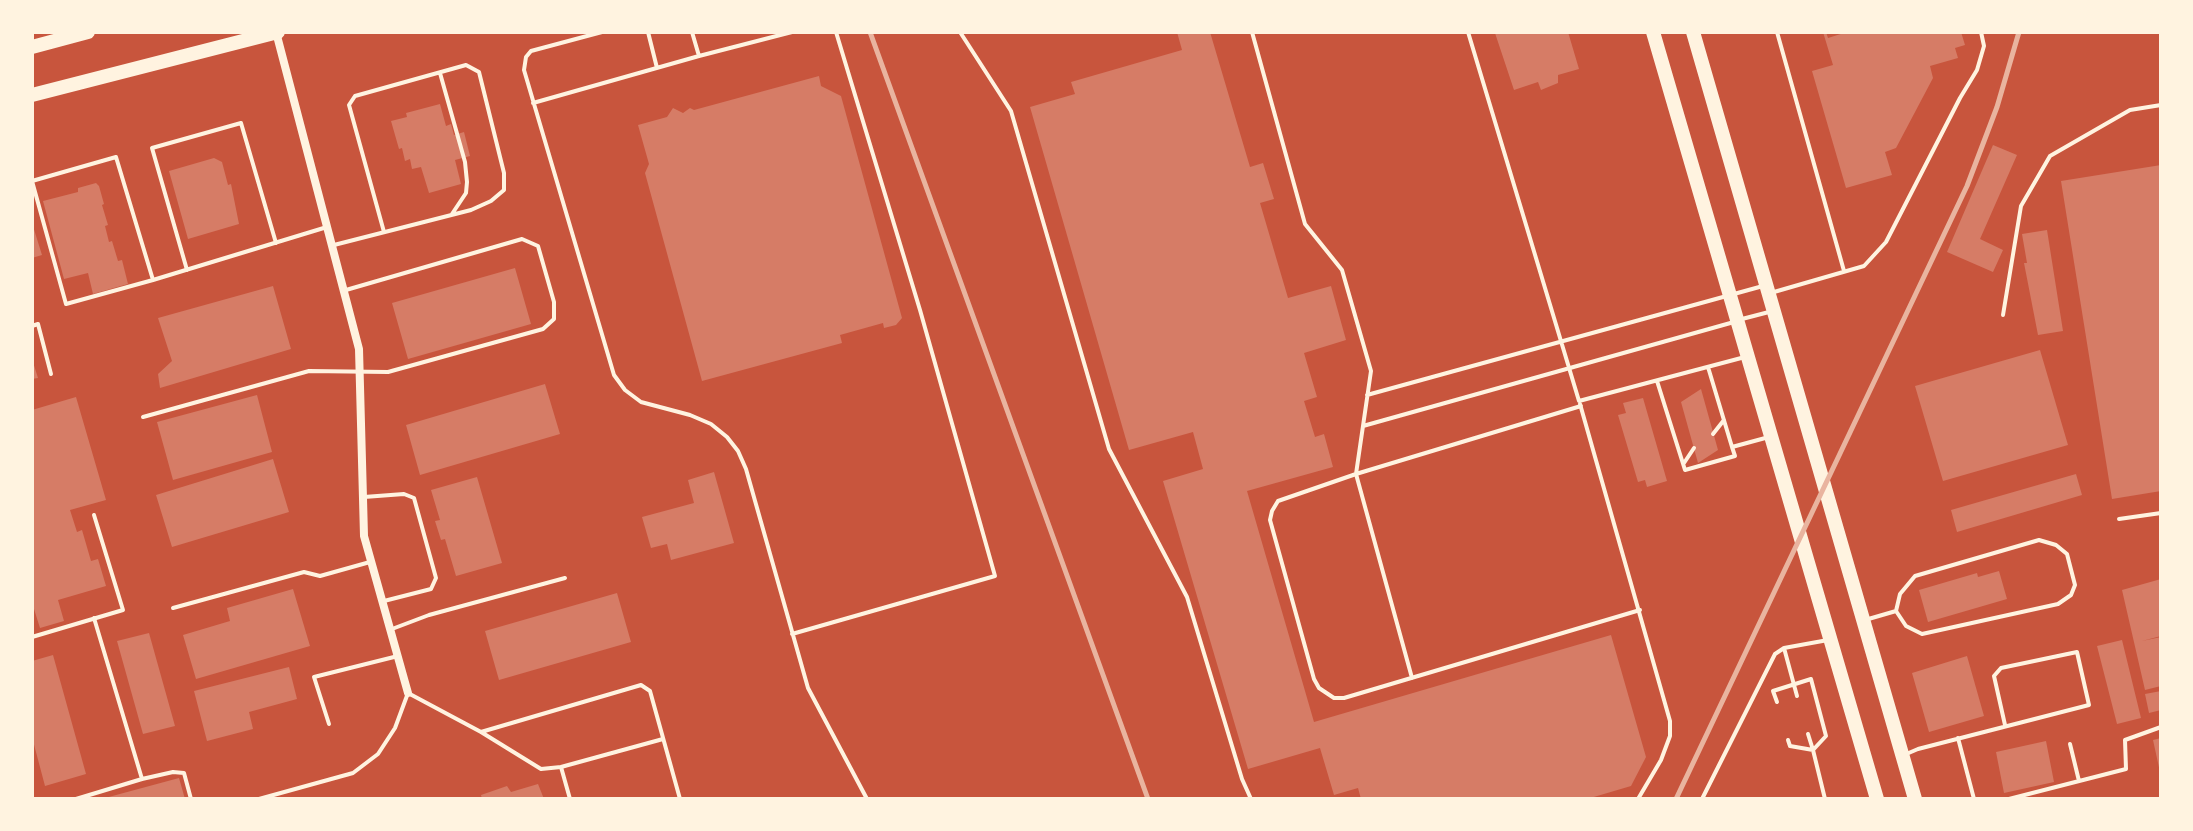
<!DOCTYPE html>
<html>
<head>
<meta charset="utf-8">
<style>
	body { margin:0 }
	#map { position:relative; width:2193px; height:831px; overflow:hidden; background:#c8553d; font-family:Overpass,sans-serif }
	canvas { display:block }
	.frame { position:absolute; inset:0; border:34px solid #fff3e0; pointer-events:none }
</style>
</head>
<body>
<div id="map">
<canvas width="2193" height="831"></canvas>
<div class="frame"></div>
</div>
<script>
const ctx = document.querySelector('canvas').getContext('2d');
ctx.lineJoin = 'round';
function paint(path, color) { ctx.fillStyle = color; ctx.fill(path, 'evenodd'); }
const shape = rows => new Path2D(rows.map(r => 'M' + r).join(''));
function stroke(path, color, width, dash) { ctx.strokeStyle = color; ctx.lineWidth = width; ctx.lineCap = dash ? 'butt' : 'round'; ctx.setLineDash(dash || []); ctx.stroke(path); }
paint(shape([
	[1177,32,1210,32,1250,167,1263,163,1274,199,1260,203,1288,298,1331,286,1346,340,1304,353,1317,397,1304,401,1315,437,1324,434,1333,467,1247,491,1314,722,1611,635,1646,757,1631,786,1587,799,1361,799,1358,788,1334,795,1320,748,1248,769,1163,481,1203,469,1193,432,1129,450,1030,107,1075,94,1071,82,1182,50],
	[1568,32,1579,69,1558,75,1558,83,1541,90,1538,82,1514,90,1495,33],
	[1823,32,1826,32,1828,38,1847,32,1961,32,1965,45,1955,48,1958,58,1930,66,1933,78,1896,148,1885,152,1892,175,1846,188,1812,71,1833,65],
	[819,76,821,86,841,96,902,318,896,325,884,328,883,323,840,335,842,343,702,381,645,173,649,164,638,125,667,117,673,108,683,113,690,108,694,110],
	[440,104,446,126,451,124,454,135,464,132,470,156,455,160,461,184,429,193,421,167,412,169,410,159,405,161,402,148,399,149,391,121,407,117,406,113],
	[1993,145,2017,155,1980,239,2003,250,1993,272,1947,252],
	[214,158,222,162,228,185,231,184,239,224,188,239,169,171],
	[2161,165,2161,491,2112,499,2061,181],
	[96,183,99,186,104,204,102,205,108,225,105,226,109,242,112,241,118,261,122,260,128,284,93,294,88,273,64,279,43,201,78,192,78,188],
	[32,223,42,255,32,258],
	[2047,230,2063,331,2038,335,2024,263,2027,263,2022,234],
	[515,268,531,324,408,359,392,303],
	[273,286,291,349,160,388,158,374,172,361,158,318],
	[2040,350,2068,445,1943,481,1915,386],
	[32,359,38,378,32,379],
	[545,384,560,434,420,475,406,425],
	[1701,389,1718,450,1698,463,1681,402],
	[257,395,272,452,173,480,157,422],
	[76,397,106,500,70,510,77,532,82,530,91,561,98,559,106,586,58,600,64,621,40,628,34,609,32,610,32,410],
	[1643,398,1667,481,1647,487,1645,480,1638,482,1618,415,1626,413,1623,403],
	[273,459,289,512,172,547,156,495],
	[714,472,734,543,671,560,667,544,651,548,642,517,694,503,688,480],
	[2076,474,2082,495,1957,532,1951,510],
	[477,477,502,563,456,576,445,539,441,540,435,521,440,520,431,490],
	[1999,571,2007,599,1928,622,1919,590,1977,573,1978,577],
	[2161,579,2161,636,2142,641,2161,637,2161,686,2145,690,2122,590],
	[293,589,310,646,196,679,183,635,230,621,227,608],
	[617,593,631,642,499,680,485,631],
	[149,633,175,726,143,734,117,641],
	[2122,640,2141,718,2117,724,2097,646],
	[53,655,86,774,45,786,32,737,32,661],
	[1967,656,1984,716,1929,732,1912,673],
	[289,667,297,699,249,712,253,729,207,741,194,691],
	[2161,691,2161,710,2149,713,2145,694],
	[2161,738,2161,772,2160,772,2153,740],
	[2046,741,2054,782,2004,793,1996,752],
	[179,778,185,799,105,799,105,798],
	[538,784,544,799,482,799,481,795,507,786,511,792]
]), '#d67c66');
stroke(shape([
	[602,32,531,51,526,57,524,70,614,375,625,390,641,402,690,415,711,424,727,437,738,451,746,469,808,688,867,799],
	[648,32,657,68],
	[960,32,1011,111,1109,449,1187,597,1242,779,1251,799],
	[1252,32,1305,224,1342,270,1371,371,1356,474,1278,501,1272,511,1270,520,1314,679,1319,688,1334,698,1344,698,1640,610],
	[1468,32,1579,401,1745,357],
	[1777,32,1844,271],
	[699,56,792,32],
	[440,73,465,162,467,182,466,193,452,214],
	[533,103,699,56,692,32],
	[334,245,471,210,491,201,504,190,504,173,479,72,466,65,355,96,349,105,384,232],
	[187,270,152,148,241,123,276,243],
	[153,280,116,157,32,181,66,304,153,280,327,227],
	[1774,292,1864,266,1886,242,1960,98,1977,70,1984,46,1981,32],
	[2003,315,2021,206,2050,156,2130,110,2161,105],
	[1742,319,1769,312],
	[32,326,38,324,51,374],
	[1708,367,1732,447,1769,437],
	[1657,381,1685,470,1735,456,1732,447],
	[1367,395,1763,286],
	[1580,404,1670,721,1670,736,1661,760,1638,799],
	[143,417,309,371,388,372,543,329,554,319,554,302,538,246,522,239,346,290],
	[1363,426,1734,322],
	[1713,434,1724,420],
	[1684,463,1694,448],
	[364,497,404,494,414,498,436,578,431,589,384,601],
	[2119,519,2161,513],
	[173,608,304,572,320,576,370,562],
	[1865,620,1896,611,1906,626,1922,634,2058,604,2071,595,2075,585,2067,554,2056,545,2039,540,1915,576,1900,594,1896,611],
	[392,629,429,615,565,578],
	[792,634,995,576,920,310,836,32],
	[32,637,123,610,94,515],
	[1784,648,1797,696],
	[1412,678,1356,474,1581,406],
	[1777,702,1773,691,1811,679,1826,736,1813,750,1808,734],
	[329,724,314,677,398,656],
	[481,732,641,685,650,691,680,799],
	[1958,738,1974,799],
	[1788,740,1790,746,1813,750,1825,799],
	[2070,744,2079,781],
	[1904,755,1918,749,2089,705,2077,652,2001,668,1994,676,2005,725],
	[561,767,663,739],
	[142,779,173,772,184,773,191,799],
	[76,799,142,779,94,618],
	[259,799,353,773,378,754,395,728,408,693,481,732,541,769,561,767,570,799],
	[1702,799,1775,654,1784,648,1828,640],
	[2009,799,2126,769,2125,740,2161,727]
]), '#fff3e0', 4);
stroke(shape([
	[276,32,359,349,364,536,408,693]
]), '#fff3e0', 8);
stroke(shape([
	[1653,32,1877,799],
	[1693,32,1915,799],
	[32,47,88,32],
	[32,95,278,32]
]), '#fff3e0', 14);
stroke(shape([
	[870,32,1148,799],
	[1676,799,1967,186,1997,107,2019,32]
]), '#e9b49f', 5);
</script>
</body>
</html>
